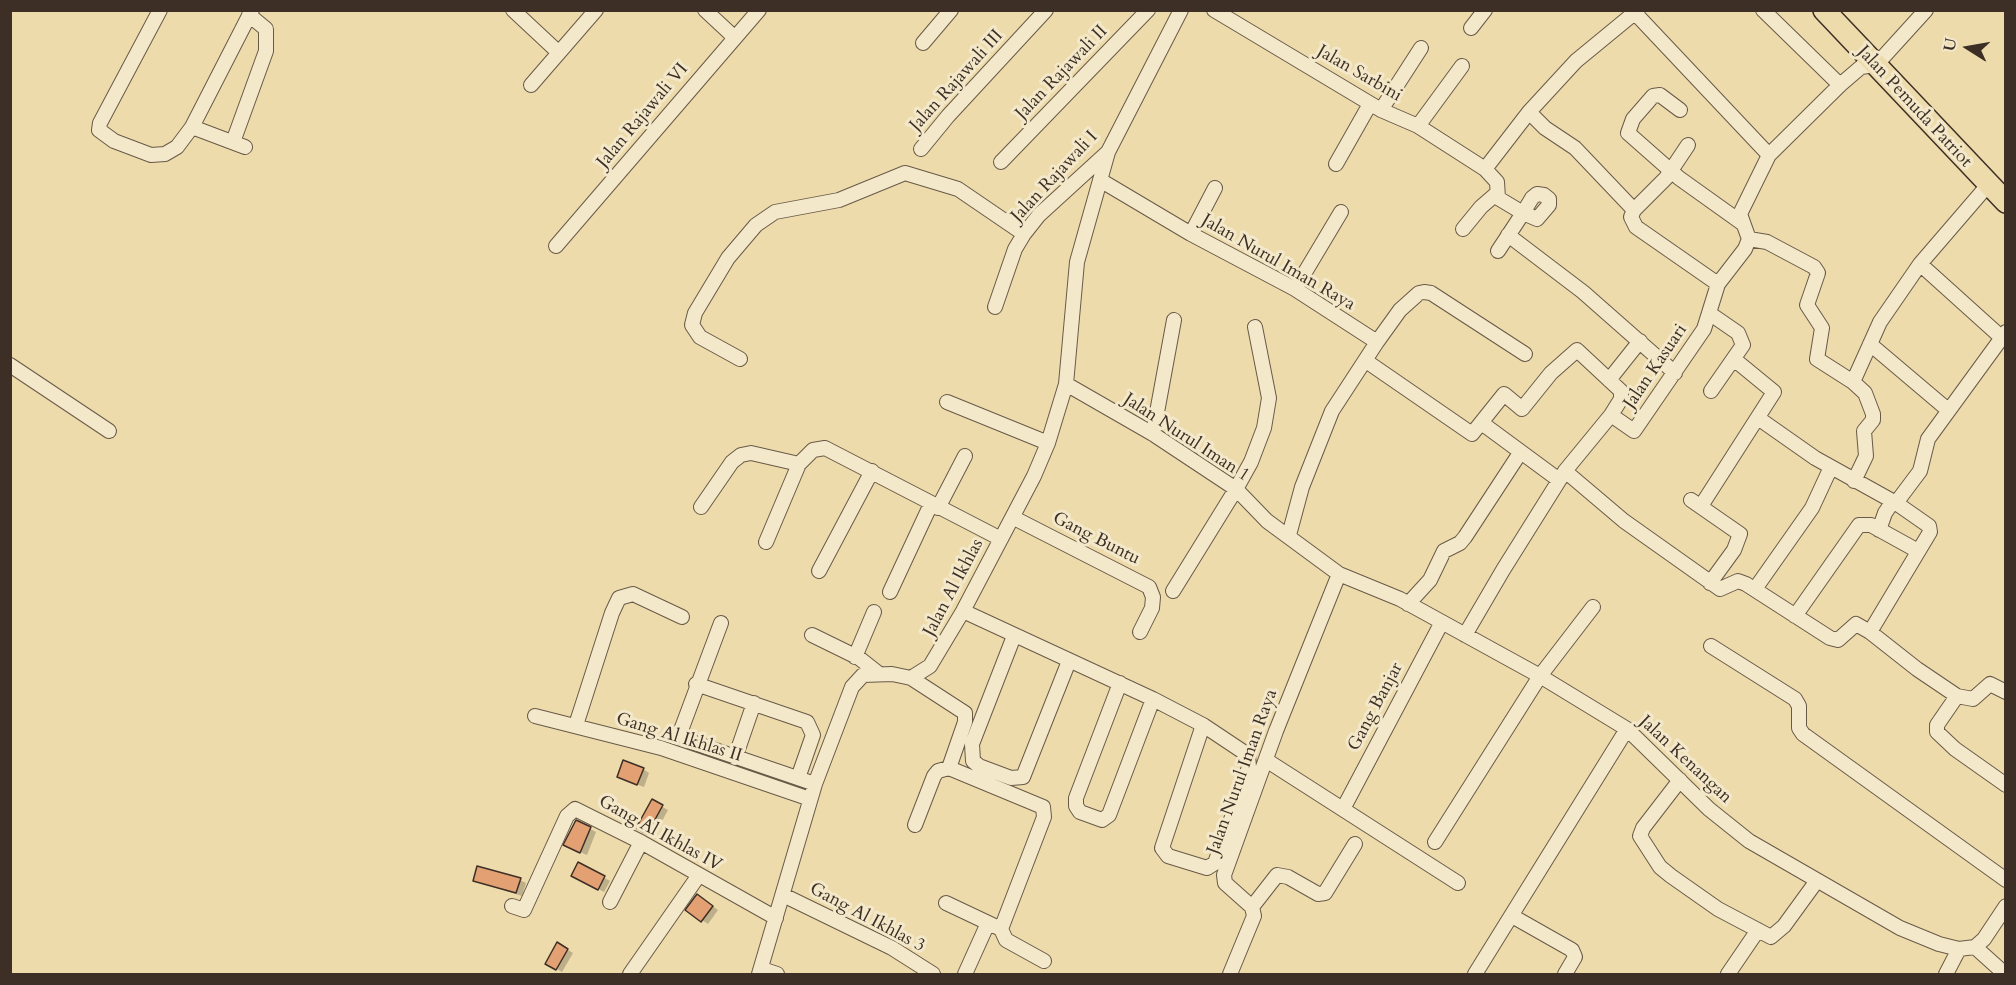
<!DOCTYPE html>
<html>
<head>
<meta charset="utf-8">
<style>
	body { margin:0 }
	#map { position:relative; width:2016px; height:985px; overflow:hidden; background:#eddbac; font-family:Cardo,serif }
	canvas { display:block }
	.frame { position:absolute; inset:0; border:12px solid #3d2f26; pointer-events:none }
	.north { position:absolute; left:1938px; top:18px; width:60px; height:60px; -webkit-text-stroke:4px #f3e8c9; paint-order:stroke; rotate:281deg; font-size:16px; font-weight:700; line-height:24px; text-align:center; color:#3d2f26 }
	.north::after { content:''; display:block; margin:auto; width:21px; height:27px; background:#3d2f26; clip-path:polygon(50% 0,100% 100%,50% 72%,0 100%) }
</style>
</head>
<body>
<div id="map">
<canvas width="2016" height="985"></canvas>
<div class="frame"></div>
<div class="north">U</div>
</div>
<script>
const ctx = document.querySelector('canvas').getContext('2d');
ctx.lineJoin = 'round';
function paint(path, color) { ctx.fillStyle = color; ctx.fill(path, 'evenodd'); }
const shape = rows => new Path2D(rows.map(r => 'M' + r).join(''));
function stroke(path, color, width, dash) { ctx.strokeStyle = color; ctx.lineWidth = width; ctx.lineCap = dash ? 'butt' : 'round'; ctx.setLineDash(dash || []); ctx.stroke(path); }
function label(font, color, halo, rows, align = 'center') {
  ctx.font = font + ' Cardo,serif'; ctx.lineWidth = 6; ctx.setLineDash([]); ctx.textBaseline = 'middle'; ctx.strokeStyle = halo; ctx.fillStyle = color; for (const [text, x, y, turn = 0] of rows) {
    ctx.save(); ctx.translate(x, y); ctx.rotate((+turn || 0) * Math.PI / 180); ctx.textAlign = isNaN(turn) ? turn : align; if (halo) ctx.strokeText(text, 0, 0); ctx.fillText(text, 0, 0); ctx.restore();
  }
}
paint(shape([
	[643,769,649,773,644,787,624,780],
	[652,801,668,810,654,836,638,827],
	[577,822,596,832,587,855,571,848],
	[579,864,610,881,604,892,573,875],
	[520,880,526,883,522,896,475,881],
	[703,899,718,910,708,924,687,910],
	[558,944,573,953,562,972,547,963]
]), '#0003');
const building = shape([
	[623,760,644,768,637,785,617,777,623,760],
	[652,799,663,805,647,834,636,828,652,799],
	[576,820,591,827,580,853,563,845,576,820],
	[578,862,605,876,598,890,571,876,578,862],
	[477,866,521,878,516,893,473,881,477,866],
	[697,894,713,906,701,922,685,910,697,894],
	[557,942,568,949,556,970,545,964,557,942]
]);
paint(building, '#e3a173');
stroke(building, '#3d2f26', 1.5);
const minor = shape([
	[160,10,100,123,99,130,114,141,151,155,165,154,177,147,192,127,252,10],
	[513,10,558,52],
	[705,10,734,37],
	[1214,10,1381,110,1418,126,1485,169],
	[1638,10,1576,61,1529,112,1545,128,1575,148,1634,210,1631,217,1636,227,1718,284],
	[1763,10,1840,85],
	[1635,13,1769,155],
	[1471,28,1485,10],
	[923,43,951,10],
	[531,85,596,10],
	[1381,110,1421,48],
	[1680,110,1660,95,1653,96,1633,119,1628,133,1679,178,1742,223],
	[1418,126,1462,66],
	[192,127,245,147],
	[233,142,266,51,266,29,249,15],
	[921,149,948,116,1046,10],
	[1001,162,1148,10],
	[1336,164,1370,104],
	[1100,180,1191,234,1295,289,1377,342,1332,411,1302,487,1289,535],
	[1634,210,1666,178,1688,145],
	[1463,229,1481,207,1496,194],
	[1191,234,1215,188],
	[1508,235,1583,292,1675,373],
	[1749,239,1767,242,1814,267,1818,273,1807,305,1822,328,1817,359,1853,382,1880,322,1920,264,1988,185],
	[556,246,759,10],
	[1498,251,1523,213,1532,198,1537,194,1544,195,1549,199,1549,205,1537,219,1523,213,1498,198,1497,182,1485,169,1529,112],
	[1920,264,2001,337],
	[1295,289,1341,212],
	[995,307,1015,249,1024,234,1039,215,1108,152,1181,10],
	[1709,313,1738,333,1743,345,1711,391],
	[1377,342,1400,310,1419,293,1424,292,1431,293,1525,354],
	[1870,344,1948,410],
	[740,359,700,337,692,325,695,313,728,258,756,225,775,212,839,200,905,173,958,189,1024,234],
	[1366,361,1472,434,1504,394,1522,409,1551,373,1577,350,1621,391,1621,399,1611,415],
	[10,365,109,431],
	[1609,380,1640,341],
	[1853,382,1865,393,1873,414,1873,420,1864,431,1866,456,1854,481],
	[1066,384,1153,434,1236,489,1267,521,1339,574,1400,599,1540,676,1627,729,1709,809,1749,841,1900,928,1939,944,1959,949,1975,947],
	[947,402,1048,443],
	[1758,418,1815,458,1896,503,1929,526,1930,532,1870,632],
	[1483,424,1559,480],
	[1153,434,1174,320],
	[1565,471,1624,521,1720,589,1738,581,1746,584,1830,638,1838,640,1856,624,1870,632,1917,669,1957,696,1973,699,1990,684,2006,692],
	[1691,500,1740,534,1734,550,1710,583],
	[1896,503,1920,471,1928,439,2006,332],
	[1701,506,1774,392,1735,360],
	[701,507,732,462,741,455,751,453,799,464,813,450,825,448,1001,539],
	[938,508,965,456],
	[1014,518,1149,587,1153,597,1152,608,1140,632],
	[1879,530,1885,513,1893,501],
	[766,542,799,464],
	[819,571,872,471],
	[1755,589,1812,508,1831,467],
	[1173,591,1236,489,1251,462,1264,428,1269,398,1255,327],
	[890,592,931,504],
	[1408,604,1430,580,1444,551,1460,543,1465,537,1520,453],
	[963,611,1153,699,1203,725,1248,755,1249,767,1232,817,1215,863,1207,868,1168,856,1162,848,1203,725],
	[1795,616,1859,525,1871,525,1918,551],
	[721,623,680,733,692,742,815,784],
	[812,635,859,658,878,673],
	[1465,635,1503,570,1565,471,1611,415,1634,431,1704,329,1718,284,1745,249,1749,239,1740,214,1769,155,1840,85,1861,67,1876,65,1926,10],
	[1014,636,972,744,973,761,979,766,1011,778,1023,777,1069,661],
	[1711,646,1795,699,1799,706,1799,728,1803,734,2006,880],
	[855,657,874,612],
	[911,678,965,713,965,722,949,768],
	[1120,683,1076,798,1076,806,1080,812,1102,820,1109,815,1153,699],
	[696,684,807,722,813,735,798,778],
	[1957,696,1937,725,1937,732,1955,749,2006,785],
	[535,716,661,748,810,799],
	[576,725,612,613,619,598,633,594,682,617],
	[735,758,754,703],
	[1266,760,1458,883],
	[949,768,1043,807,1044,817,1001,929,1006,940,1044,961],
	[1680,780,1643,828,1640,836,1660,867,1671,876,1718,909,1771,937,1784,926,1816,882],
	[1343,809,1442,622],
	[915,825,934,776,938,771,949,768],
	[1435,842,1540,676,1593,607],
	[783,895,892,948,933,974],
	[610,902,641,842],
	[946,903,1001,929],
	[512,906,524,910,567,816,575,809,641,842,776,918],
	[1252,907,1277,875,1288,877,1318,894,1325,893,1355,844],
	[1512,916,1572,950,1575,957,1565,974],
	[1975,947,1984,939,2006,906],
	[1975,947,2005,974],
	[762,969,777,974],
	[630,974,699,875],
	[759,974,815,784,852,687,863,675,892,674,911,678,930,666,963,611,1034,476,1048,443,1066,384,1077,262,1108,152],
	[965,974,988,923],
	[1230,974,1254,916,1252,907,1225,883,1224,875,1276,731,1339,574],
	[1475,974,1627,729],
	[1728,974,1758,930],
	[1946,974,1959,949]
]);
const primary = shape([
	[1824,10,2006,202]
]);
stroke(minor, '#695a48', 16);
stroke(primary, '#3d2f26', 24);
stroke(minor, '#f3e8c9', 14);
stroke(primary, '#eddbac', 21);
label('18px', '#3d2f26', '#f3e8c9', [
	["Jalan Rajawali II",1062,73,-46],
	["Jalan Sarbini",1359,74,30],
	["Jalan Rajawali III",957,81,-48],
	["Jalan Pemuda Patriot",1914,107,47],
	["Jalan Rajawali VI",643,116,-50],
	["Jalan Rajawali I",1055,177,-47],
	["Jalan Nurul Iman Raya",1278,263,30],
	["Jalan Kasuari",1656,367,-56],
	["Jalan Nurul Iman 1",1186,438,33],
	["Gang Buntu",1096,539,27],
	["Jalan Al Ikhlas",954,588,-62],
	["Gang Banjar",1376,707,-62],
	["Gang Al Ikhlas II",679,738,17],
	["Jalan Kenangan",1685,760,43],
	["Jalan Nurul Iman Raya",1243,772,-70],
	["Gang Al Ikhlas IV",660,834,29],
	["Gang Al Ikhlas 3",867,918,28]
]);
</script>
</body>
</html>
